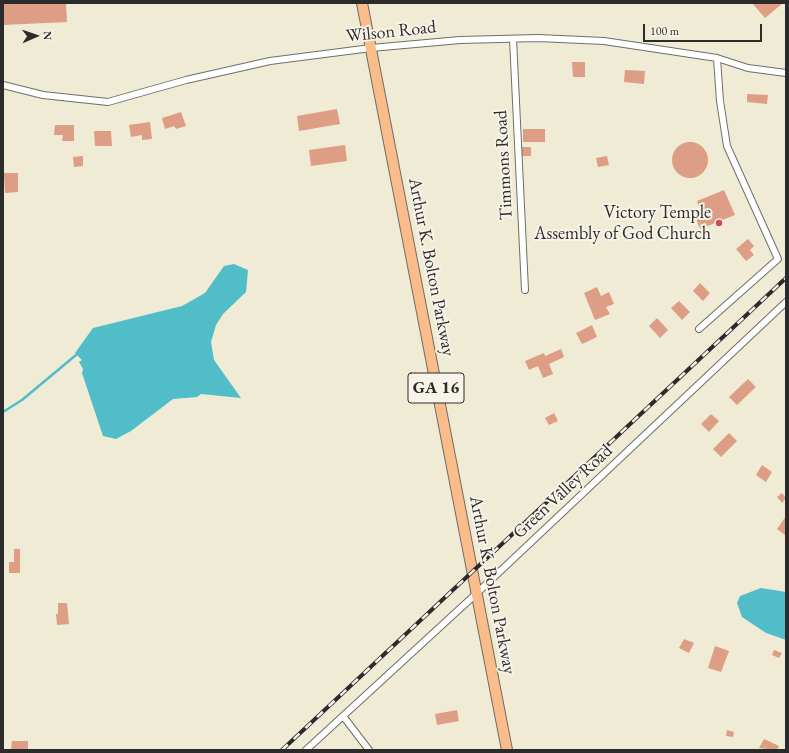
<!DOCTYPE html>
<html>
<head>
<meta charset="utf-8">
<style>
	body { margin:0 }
	#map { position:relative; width:789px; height:753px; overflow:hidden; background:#f0ebd5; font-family:"EB Garamond",serif }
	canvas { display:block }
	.frame { position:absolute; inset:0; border:4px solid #2b2b2b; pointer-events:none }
	.north { position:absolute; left:16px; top:16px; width:40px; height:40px; -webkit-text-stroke:3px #f7f3e8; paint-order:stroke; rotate:88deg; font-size:11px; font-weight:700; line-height:16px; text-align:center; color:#2b2b2b }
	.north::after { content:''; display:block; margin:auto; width:14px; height:18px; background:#2b2b2b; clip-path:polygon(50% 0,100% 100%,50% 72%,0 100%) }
	.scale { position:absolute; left:643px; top:24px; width:119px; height:18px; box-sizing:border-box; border:2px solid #2b2b2b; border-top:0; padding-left:5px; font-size:12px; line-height:14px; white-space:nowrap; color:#2b2b2b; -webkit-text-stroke:3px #f7f3e8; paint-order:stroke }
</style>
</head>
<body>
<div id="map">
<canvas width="789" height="753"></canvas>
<div class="frame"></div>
<div class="north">N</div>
<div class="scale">100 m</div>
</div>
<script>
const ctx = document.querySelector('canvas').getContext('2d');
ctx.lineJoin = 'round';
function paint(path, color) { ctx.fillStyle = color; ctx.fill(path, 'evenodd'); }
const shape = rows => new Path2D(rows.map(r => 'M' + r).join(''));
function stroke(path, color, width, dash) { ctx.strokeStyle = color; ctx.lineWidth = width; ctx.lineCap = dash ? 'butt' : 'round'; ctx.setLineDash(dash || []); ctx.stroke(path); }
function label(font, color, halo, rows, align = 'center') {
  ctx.font = font + ' "EB Garamond",serif'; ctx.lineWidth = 4; ctx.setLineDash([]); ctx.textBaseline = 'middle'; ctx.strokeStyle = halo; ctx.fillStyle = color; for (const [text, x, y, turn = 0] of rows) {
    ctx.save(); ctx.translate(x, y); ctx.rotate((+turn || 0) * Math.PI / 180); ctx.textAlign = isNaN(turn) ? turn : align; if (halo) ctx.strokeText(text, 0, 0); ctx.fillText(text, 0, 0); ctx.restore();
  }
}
paint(shape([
	[234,264,248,270,246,292,223,314,216,325,211,342,214,360,241,398,201,394,197,397,173,399,131,431,116,439,103,436,82,373,83,369,79,362,82,360,75,353,93,328,182,306,205,293,224,266],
	[761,588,786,592,786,640,766,633,742,617,737,603,740,596]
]), '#50bdc9');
stroke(shape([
	[3,412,22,400,76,355]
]), '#50bdc9', 2.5);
paint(shape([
	[3,3,66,3,67,22,3,25],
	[752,3,783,3,765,18],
	[572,62,585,62,585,77,573,77],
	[625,70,645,71,644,84,624,82],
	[747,94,768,95,767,104,747,102],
	[337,109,340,124,299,131,297,116],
	[181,112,186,126,176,129,174,126,165,129,162,118],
	[150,122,152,139,142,140,142,135,131,137,129,125],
	[55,125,74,125,74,141,62,141,63,135,54,135],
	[523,129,545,129,545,142,523,142],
	[94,131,111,131,112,146,95,146],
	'672 160a18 18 0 1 1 36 0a18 18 0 1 1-36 0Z',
	[345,145,347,161,311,166,309,150],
	[522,147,531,147,531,156,522,156],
	[83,156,83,166,74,167,73,157],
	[607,156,609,165,598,167,596,158],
	[4,173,18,173,18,192,5,193],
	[724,190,735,215,700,229,696,219,702,216,697,201],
	[748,239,754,246,750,250,754,255,746,261,736,249],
	[700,283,710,293,703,301,693,291],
	[597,287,601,296,609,292,614,304,606,307,610,314,595,320,584,293],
	[679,301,690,312,682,320,671,308],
	[657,318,668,330,660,338,649,326],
	[592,325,597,337,582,344,576,333],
	[561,349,564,357,549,364,553,374,543,378,538,366,529,370,525,361,544,353,545,356],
	[748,379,756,387,737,405,729,397],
	[554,413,558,421,549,425,545,418],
	[711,414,719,421,709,432,701,424],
	[729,433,737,441,721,457,713,449],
	[762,465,772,472,766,482,756,475],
	[782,493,786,498,782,503,777,497],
	[786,516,786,533,785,535,777,529],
	[14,549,20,549,20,573,9,573,9,562,14,562],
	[58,603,67,603,69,624,57,625,56,614,58,614],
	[684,639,694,643,689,653,679,648],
	[715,646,729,651,721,672,708,668],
	[774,650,782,653,779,658,772,655],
	[457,710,459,721,437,725,435,714],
	[727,730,734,732,733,737,726,736],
	[764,739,779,746,777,750,759,748],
	[12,741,28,741,28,750,11,750]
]), '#de9e85');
const minor = shape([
	[513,39,525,290],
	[3,85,43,95,108,102,186,80,270,61,371,48,460,40,538,38,604,41,717,58,748,68,786,73],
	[699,329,778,259,727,146,720,101,717,58],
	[343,716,369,750],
	[306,750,477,593,786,302]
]);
const primary = shape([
	[362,3,507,750]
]);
stroke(minor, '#706e66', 8);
stroke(primary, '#706e66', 12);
stroke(minor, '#fff', 6);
stroke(primary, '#f9bc8a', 10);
const rail = shape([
	[282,750,786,278]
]);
stroke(rail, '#2b2b2b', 4);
stroke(rail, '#f7f3e8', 2.5, [8]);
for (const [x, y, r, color] of [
	[719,223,4,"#d1495b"]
]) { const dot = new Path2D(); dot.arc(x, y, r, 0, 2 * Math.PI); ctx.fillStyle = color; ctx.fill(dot); stroke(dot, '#f7f3e8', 1.5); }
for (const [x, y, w] of [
	[436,388,56]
]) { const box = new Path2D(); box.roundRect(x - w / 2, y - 15, w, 30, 3); ctx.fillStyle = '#f7f3e8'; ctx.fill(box); stroke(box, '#2b2b2b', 1); }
label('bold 17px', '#2b2b2b', null, [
	["GA 16",436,388]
]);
label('18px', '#2b2b2b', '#f7f3e8', [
	["Wilson Road",391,32,-6],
	["Timmons Road",504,165,-93],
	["Arthur K. Bolton Parkway",431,267,79],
	["Green Valley Road",563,492,-43],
	["Arthur K. Bolton Parkway",492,585,79]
]);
label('18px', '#2b2b2b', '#f7f3e8', [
	["Victory Temple",711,213],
	["Assembly of God Church",711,234]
], 'right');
</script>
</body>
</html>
